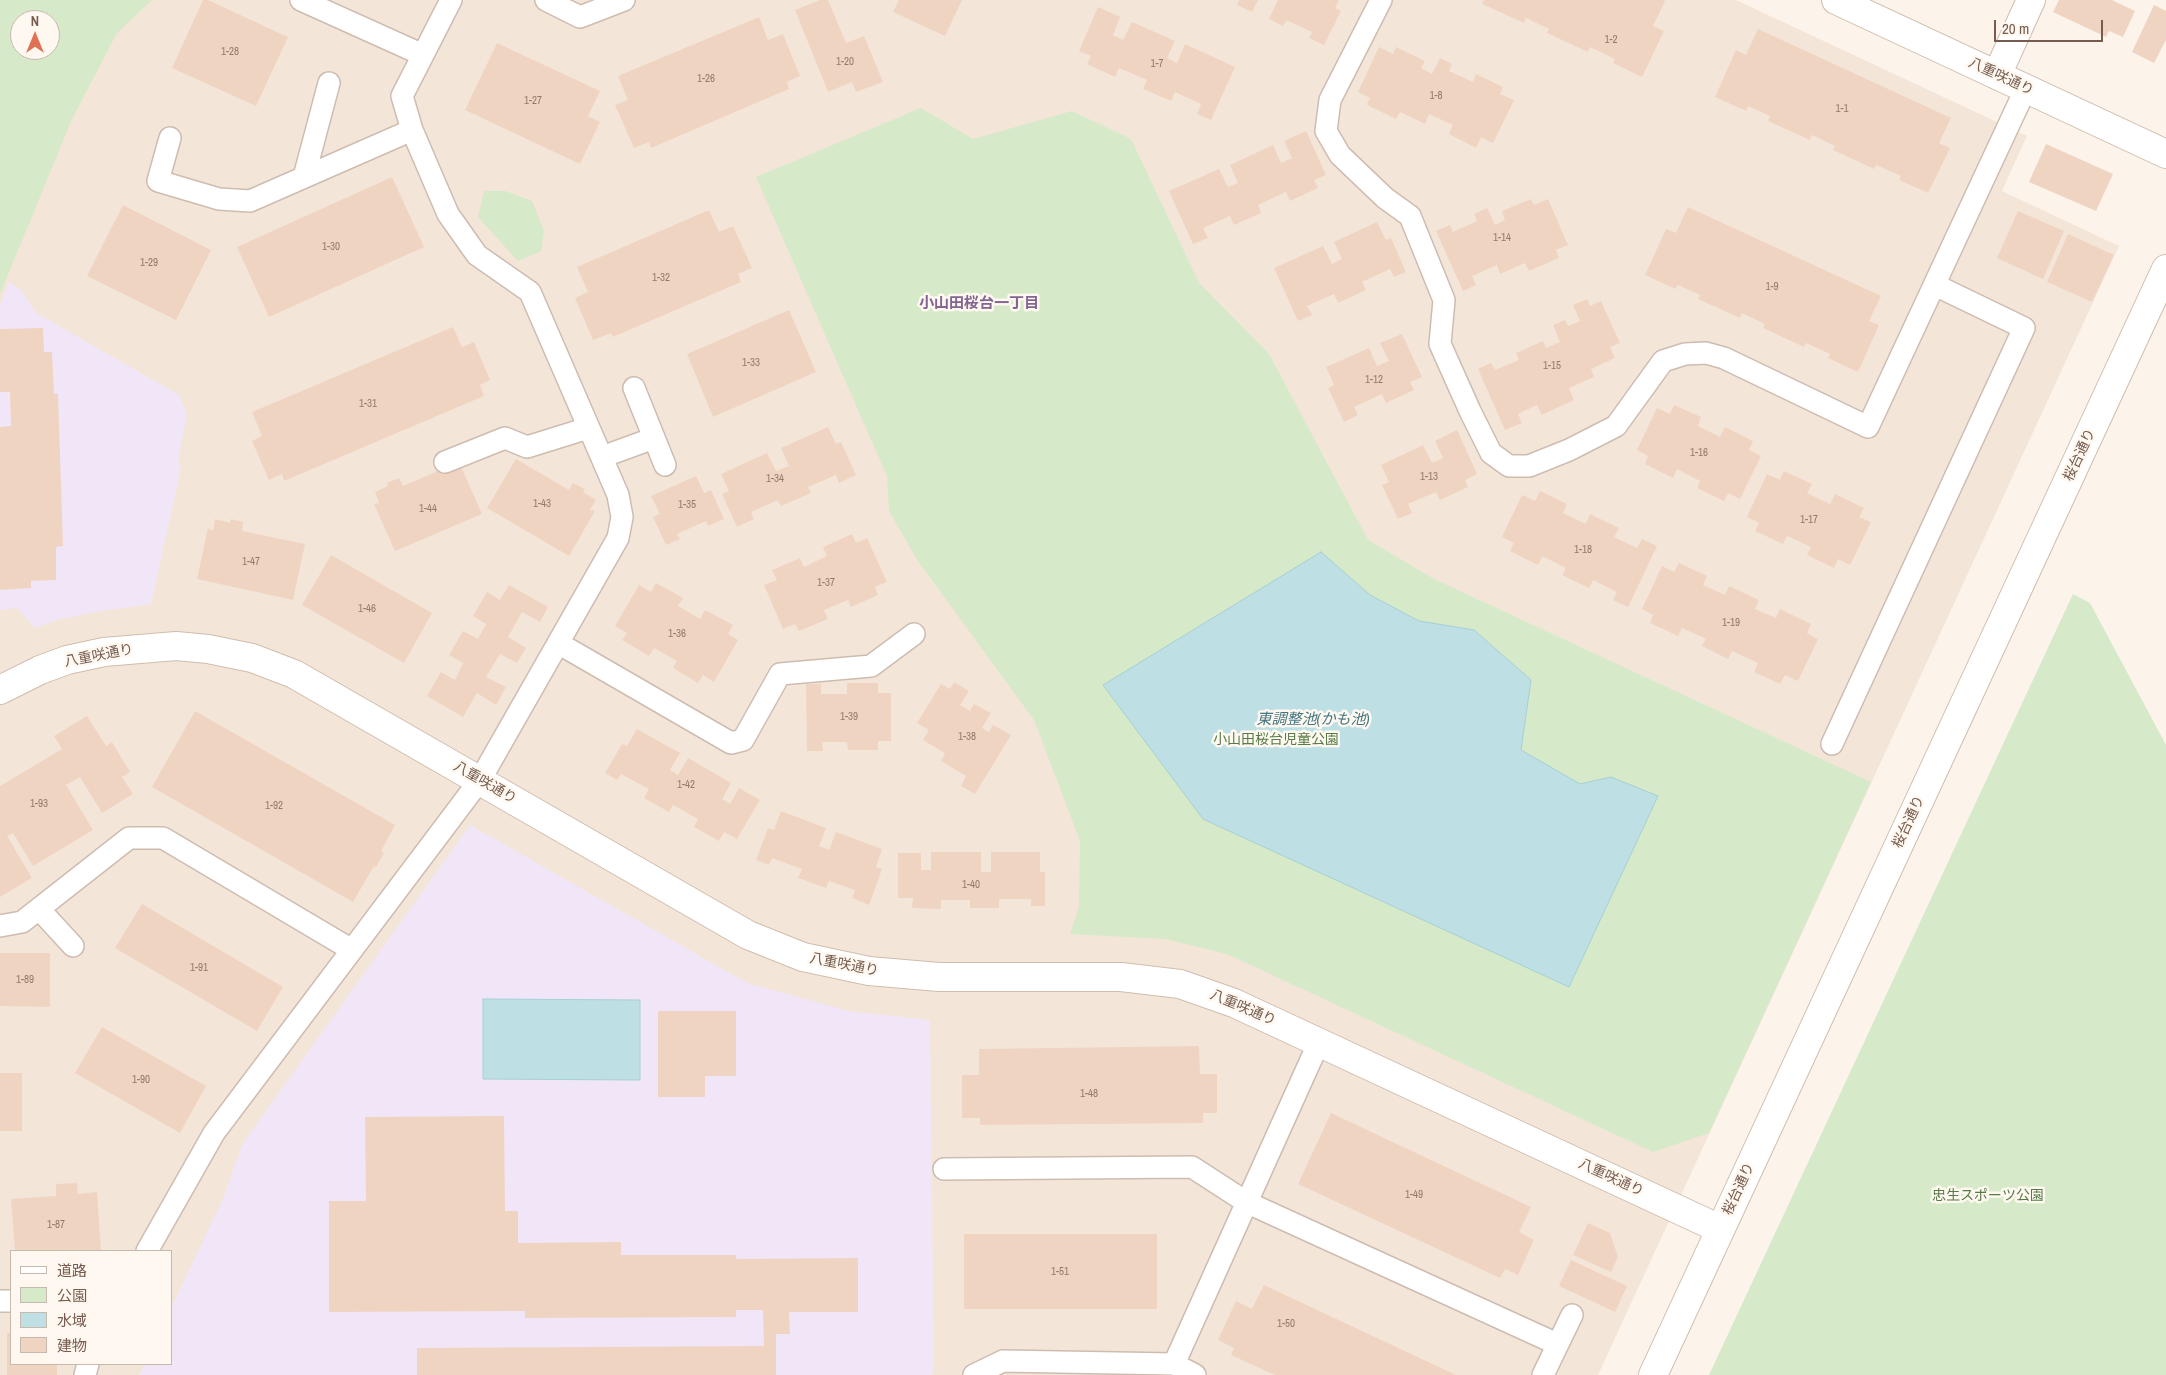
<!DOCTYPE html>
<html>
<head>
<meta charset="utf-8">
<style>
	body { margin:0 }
	#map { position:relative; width:2166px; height:1375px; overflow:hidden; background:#fcf4ea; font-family:"Archivo Narrow","Noto Sans JP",sans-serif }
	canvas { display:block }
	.legend { position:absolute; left:10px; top:1250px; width:162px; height:115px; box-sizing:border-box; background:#fef8f0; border:1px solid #c8b9af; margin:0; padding:6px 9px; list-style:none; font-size:15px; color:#765b4e }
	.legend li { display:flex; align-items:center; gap:10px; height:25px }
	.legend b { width:25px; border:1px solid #c8b9af }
	.north { position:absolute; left:10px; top:10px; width:50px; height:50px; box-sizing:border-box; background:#fef8f0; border:1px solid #c8b9af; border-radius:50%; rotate:0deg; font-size:14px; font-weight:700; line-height:20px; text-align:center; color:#765b4e }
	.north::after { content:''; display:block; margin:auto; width:18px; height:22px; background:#df7255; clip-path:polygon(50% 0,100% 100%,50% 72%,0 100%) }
	.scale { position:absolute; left:1994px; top:20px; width:109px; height:22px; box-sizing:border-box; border:2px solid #765b4e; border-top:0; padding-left:6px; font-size:15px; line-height:18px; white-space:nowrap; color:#765b4e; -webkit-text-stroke:4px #fef8f0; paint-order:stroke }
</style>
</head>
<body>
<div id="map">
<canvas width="2166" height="1375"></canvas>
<ul class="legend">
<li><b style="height:6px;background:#fff"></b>道路</li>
<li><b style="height:14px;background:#d6e9c8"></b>公園</li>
<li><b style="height:14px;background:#bee0e5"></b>水域</li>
<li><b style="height:14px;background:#f0d4c2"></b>建物</li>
</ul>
<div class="north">N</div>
<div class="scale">20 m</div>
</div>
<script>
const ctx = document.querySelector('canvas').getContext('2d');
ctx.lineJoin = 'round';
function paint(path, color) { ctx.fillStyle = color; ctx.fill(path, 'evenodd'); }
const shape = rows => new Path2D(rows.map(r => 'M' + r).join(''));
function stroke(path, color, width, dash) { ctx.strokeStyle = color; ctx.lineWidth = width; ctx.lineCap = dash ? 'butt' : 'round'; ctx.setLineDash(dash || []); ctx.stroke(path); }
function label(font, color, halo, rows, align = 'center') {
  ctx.font = font + ' "Archivo Narrow","Noto Sans JP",sans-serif'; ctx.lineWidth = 5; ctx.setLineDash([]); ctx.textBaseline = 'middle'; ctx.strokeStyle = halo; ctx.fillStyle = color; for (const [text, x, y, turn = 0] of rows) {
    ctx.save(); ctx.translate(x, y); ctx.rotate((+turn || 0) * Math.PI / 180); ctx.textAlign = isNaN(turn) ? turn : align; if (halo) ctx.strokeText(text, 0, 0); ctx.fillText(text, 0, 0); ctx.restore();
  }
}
paint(shape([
	[0,0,1736,0,2027,136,2002,191,2119,246,1598,1375,0,1375],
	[20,20,50,20,50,50,20,50],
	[11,1251,171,1251,171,1364,11,1364]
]), '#f3e6d8');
paint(shape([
	[9,282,20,289,36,313,179,395,187,414,178,460,181,469,151,604,101,611,60,619,35,628,17,608,0,610,0,304],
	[470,825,747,983,848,1011,930,1020,934,1368,932,1375,139,1375,145,1364,171,1364,171,1308,222,1201,243,1143]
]), '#f1e6f8');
paint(shape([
	[0,0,152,0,117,33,72,119,0,294],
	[20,20,50,20,50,50,20,50],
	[921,108,973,139,1072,111,1131,139,1199,283,1269,354,1368,540,1434,579,1871,782,1709,1133,1653,1152,1227,954,1165,939,1070,934,1079,907,1080,841,1034,720,918,561,889,511,887,476,756,177],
	[484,191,505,191,532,201,544,231,541,251,518,261,478,217],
	[2073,594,2090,603,2166,745,2166,1375,1709,1375]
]), '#d6e9c8');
const water = shape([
	[1321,552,1370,595,1419,621,1474,630,1531,680,1521,750,1580,784,1611,777,1658,796,1569,987,1203,819,1103,685,1321,552],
	[483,999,640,1000,640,1080,483,1079,483,999]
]);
paint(water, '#bee0e5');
stroke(water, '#a5d0d6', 1);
paint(shape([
	[203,0,208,0,288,37,256,106,172,68],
	[820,0,828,0,846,43,864,36,883,82,856,92,852,82,828,92,795,10],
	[899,0,962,0,945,36,893,12],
	[1239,0,1258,0,1252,12,1237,5],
	[1278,0,1339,0,1335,8,1341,11,1324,45,1309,38,1312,32,1286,20,1283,26,1269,19],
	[1484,0,1664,0,1665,1,1653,26,1664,31,1642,77,1613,63,1615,59,1590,47,1588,52,1547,33,1549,29,1526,18,1524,23,1482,4],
	[2059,0,2112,0,2135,11,2123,37,2109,31,2106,37,2053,12],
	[2154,5,2166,11,2166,40,2154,63,2132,52],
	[1098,7,1120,17,1113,35,1123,40,1132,22,1175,41,1167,58,1177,63,1185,44,1235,67,1211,120,1197,114,1201,104,1175,92,1171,101,1143,89,1147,80,1119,68,1115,77,1087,64,1091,56,1079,51],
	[759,17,768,40,783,34,800,76,787,82,789,89,651,148,649,142,634,148,615,105,628,100,618,76],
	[1758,29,1951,118,1939,143,1950,148,1928,193,1899,180,1901,176,1876,165,1874,169,1833,150,1835,146,1812,135,1810,140,1768,121,1770,116,1748,106,1746,111,1715,97,1736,50,1746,55],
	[497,43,600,91,588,116,600,122,580,164,465,110],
	[1379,47,1393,54,1396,47,1425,61,1421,68,1432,74,1440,58,1452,64,1449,71,1473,82,1476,74,1503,87,1500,94,1514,100,1493,143,1481,137,1476,148,1449,134,1453,125,1429,114,1425,124,1400,112,1396,119,1367,105,1370,98,1358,92],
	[1306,131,1326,175,1314,180,1318,188,1290,201,1286,192,1258,205,1261,213,1234,225,1230,216,1203,228,1208,238,1193,244,1169,191,1219,169,1228,187,1238,183,1230,165,1273,145,1281,163,1292,158,1284,141],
	[2046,144,2113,174,2096,211,2029,182],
	[392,177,424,247,269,317,237,247],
	[1531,199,1534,205,1548,199,1568,245,1556,250,1559,258,1529,271,1525,263,1500,274,1497,265,1472,276,1476,285,1463,291,1436,231,1450,225,1453,232,1477,221,1474,214,1487,208,1495,225,1505,220,1502,211],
	[123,205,211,250,176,320,87,276],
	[1688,207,1881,296,1869,321,1879,325,1858,372,1828,358,1830,354,1806,343,1804,347,1763,328,1765,324,1742,313,1740,318,1698,299,1700,295,1678,285,1675,289,1645,275,1666,229,1676,233],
	[709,210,719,232,733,226,752,268,738,274,741,282,613,337,611,333,593,340,575,298,588,292,577,267],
	[2018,211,2064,231,2043,279,1997,258],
	[1377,222,1386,240,1391,238,1406,272,1394,277,1390,269,1362,282,1366,290,1338,303,1334,294,1307,306,1312,315,1298,321,1274,268,1323,246,1332,264,1342,259,1334,242],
	[2068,234,2114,255,2092,302,2047,282],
	[1587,299,1590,306,1601,301,1620,343,1610,347,1615,358,1591,369,1594,377,1569,388,1574,400,1542,415,1537,405,1518,414,1522,423,1505,430,1478,369,1491,363,1495,370,1519,360,1516,353,1543,341,1546,348,1560,342,1553,325,1565,320,1568,326,1580,321,1573,305],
	[789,310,816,372,713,417,687,354],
	[453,327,462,347,474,342,490,380,480,385,484,396,284,481,282,474,269,480,252,441,262,436,252,412],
	[43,328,44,352,52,352,54,394,58,394,63,546,56,547,56,580,31,581,31,588,0,590,0,427,11,426,10,392,0,392,0,329],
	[1402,334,1422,377,1410,382,1414,390,1386,403,1382,394,1354,407,1358,415,1344,422,1328,388,1334,385,1326,367,1369,348,1377,366,1389,361,1380,343],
	[1674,405,1701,417,1698,426,1720,437,1725,427,1753,441,1749,450,1761,456,1740,499,1728,493,1724,501,1697,488,1700,481,1677,469,1673,478,1645,464,1648,456,1637,450,1657,408,1670,414],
	[828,427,836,444,841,442,856,475,839,483,836,475,808,487,811,493,781,506,778,500,751,512,754,519,737,527,722,494,729,491,721,474,767,453,776,471,789,466,781,448],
	[1457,430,1477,474,1465,480,1468,487,1440,500,1436,492,1408,504,1412,513,1398,519,1382,485,1389,482,1381,465,1423,445,1432,463,1443,458,1435,441],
	[516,459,569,490,573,483,585,489,583,492,596,500,590,510,595,511,569,556,487,508],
	[459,462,482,514,395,551,374,504,379,503,375,492,388,486,387,483,399,478,403,486],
	[1784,471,1812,484,1807,493,1830,504,1835,494,1864,508,1859,517,1871,522,1850,565,1838,559,1834,568,1807,555,1811,547,1787,536,1783,544,1755,531,1759,523,1747,517,1767,474,1780,480],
	[696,476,704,493,711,490,724,519,708,526,706,521,677,534,680,539,666,545,653,517,660,514,651,496],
	[1540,491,1567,504,1563,513,1586,524,1590,514,1619,528,1614,537,1637,548,1642,539,1657,546,1628,607,1613,600,1617,592,1593,580,1589,588,1562,575,1566,568,1542,556,1538,565,1510,551,1514,543,1502,537,1522,495,1535,501],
	[215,519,230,523,231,519,243,522,242,531,305,544,293,600,197,579,208,528,213,531],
	[852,534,856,543,867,538,887,582,875,587,878,595,851,607,848,600,824,610,828,619,799,631,795,624,783,629,764,585,777,580,772,570,800,558,804,567,827,556,823,547],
	[331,555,432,613,404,663,302,605],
	[1679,563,1707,576,1703,585,1725,595,1729,586,1759,600,1755,609,1776,618,1780,609,1811,624,1807,633,1818,639,1798,681,1785,675,1780,684,1754,672,1758,663,1732,651,1728,659,1702,646,1706,639,1682,628,1678,636,1650,623,1653,615,1642,609,1662,566,1674,572],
	[656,583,683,598,678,606,700,619,705,610,733,625,728,634,738,640,714,682,703,675,698,683,673,668,677,661,654,648,649,656,622,640,627,633,615,626,639,585,651,592],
	[509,585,548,607,540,622,522,612,508,637,526,648,517,663,500,654,486,677,506,687,496,705,477,693,463,717,427,696,441,672,455,680,463,663,449,655,463,631,478,639,486,624,473,616,487,592,500,600],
	[954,682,969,691,960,705,970,711,974,704,991,713,982,728,989,732,993,725,1011,735,975,794,961,786,966,776,941,761,945,753,923,740,929,730,917,723,941,684,950,689],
	[847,683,878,683,878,693,891,693,891,741,878,741,878,750,848,750,847,742,822,742,823,751,807,751,806,684,821,684,821,694,847,694],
	[195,711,395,825,381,851,384,853,376,867,374,866,353,902,152,787],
	[87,716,106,746,112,742,130,772,122,777,133,794,102,813,80,777,66,785,93,830,33,866,13,833,7,836,32,878,0,897,0,786,62,749,54,736],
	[637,729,680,753,670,770,678,775,688,758,731,783,722,799,730,804,739,788,760,800,737,839,724,832,719,841,694,827,698,819,673,805,669,812,644,798,649,789,621,774,617,780,605,773,622,744,627,746],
	[781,811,826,828,819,846,829,850,836,832,882,849,876,867,882,869,869,905,852,898,855,890,829,881,826,888,798,878,802,869,772,858,769,865,756,860,768,828,774,830],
	[931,852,981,852,981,872,991,872,991,852,1040,852,1040,872,1045,872,1045,906,1031,906,1031,899,999,899,999,908,970,908,970,900,941,900,941,909,912,908,913,898,898,898,898,853,921,853,921,870,931,870],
	[142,904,283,987,257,1031,115,948],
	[0,953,50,953,50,1007,0,1006],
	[658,1011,736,1011,736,1076,705,1076,705,1097,658,1097],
	[102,1027,206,1086,180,1133,75,1073],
	[1199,1046,1200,1074,1217,1074,1217,1113,1203,1113,1203,1123,980,1125,980,1118,962,1118,962,1075,979,1075,979,1049],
	[0,1073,22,1073,22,1131,0,1131],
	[1331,1113,1531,1207,1519,1232,1534,1240,1518,1275,1505,1269,1500,1278,1298,1184],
	[504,1116,505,1211,518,1211,518,1243,621,1242,621,1255,736,1255,736,1259,858,1258,858,1312,789,1312,790,1334,776,1334,776,1375,417,1375,417,1348,764,1346,763,1310,736,1310,736,1317,525,1318,525,1311,329,1312,329,1201,366,1201,365,1117],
	[77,1183,78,1194,97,1192,101,1251,15,1251,11,1199,56,1196,56,1184],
	[1588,1223,1610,1233,1618,1257,1611,1272,1573,1255],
	[964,1234,1157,1234,1157,1309,964,1309],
	[1571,1260,1627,1286,1615,1312,1559,1286],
	[1264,1285,1456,1375,1275,1375,1231,1355,1234,1348,1218,1340,1236,1301,1252,1309],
	[7,1333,11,1333,11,1364,57,1364,57,1375,7,1375]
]), '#f0d4c2');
const lane = shape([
	[301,0,423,55],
	[546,0,580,17,624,0],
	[1381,0,1330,100,1326,131,1340,155,1385,198,1410,216,1444,300,1440,344,1470,411,1491,453,1509,466,1529,466,1569,450,1616,426,1663,361,1685,354,1706,353,1724,358,1868,427,2026,88],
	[170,138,158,181,219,199,250,201,412,130],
	[304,177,329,83],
	[634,388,665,465],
	[602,457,654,438],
	[445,462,505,438,527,447,588,428],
	[558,643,731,743,743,740,780,674,871,666,914,634],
	[1832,744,2024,328,1935,285],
	[39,909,73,946],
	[0,926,22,922,129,838,163,838,352,950],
	[944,1169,1192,1167,1246,1202,1557,1344],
	[147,1251,214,1133,480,780,618,538,622,517,618,495,530,292,477,255,448,214,412,130,402,96,451,0],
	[0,1301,11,1301],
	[1174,1364,1319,1042],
	[85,1375,88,1364],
	[974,1375,1003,1361,1174,1364,1195,1375],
	[1543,1375,1572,1315]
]);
const street = shape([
	[1997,75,2031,0]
]);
const secondary = shape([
	[1836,0,2166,154],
	[0,690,40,670,67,660,104,652,176,646,208,649,252,658,294,674,748,935,803,957,869,971,939,977,1121,977,1180,984,1234,1003,1720,1229],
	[1653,1375,2166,269]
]);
stroke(lane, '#cebcb0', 24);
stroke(street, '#cebcb0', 30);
stroke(secondary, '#d0bdad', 30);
stroke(lane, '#fff', 21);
stroke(street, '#fff', 28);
stroke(secondary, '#fff', 28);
label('11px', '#94796b', null, [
	["1-2",1611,40],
	["1-28",230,52],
	["1-20",845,62],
	["1-7",1157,64],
	["1-26",706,79],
	["1-8",1436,96],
	["1-27",533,101],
	["1-1",1842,109],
	["1-14",1502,238],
	["1-30",331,247],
	["1-29",149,263],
	["1-32",661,278],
	["1-9",1772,287],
	["1-33",751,363],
	["1-15",1552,366],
	["1-12",1374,380],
	["1-31",368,404],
	["1-16",1699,453],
	["1-13",1429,477],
	["1-34",775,479],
	["1-43",542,504],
	["1-35",687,505],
	["1-44",428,509],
	["1-17",1809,520],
	["1-18",1583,550],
	["1-47",251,562],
	["1-37",826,583],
	["1-46",367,609],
	["1-19",1731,623],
	["1-36",677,634],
	["1-39",849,717],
	["1-38",967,737],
	["1-42",686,785],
	["1-93",39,804],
	["1-92",274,806],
	["1-40",971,885],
	["1-91",199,968],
	["1-89",25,980],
	["1-90",141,1080],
	["1-48",1089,1094],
	["1-49",1414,1195],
	["1-87",56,1225],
	["1-51",1060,1272],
	["1-50",1286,1324]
]);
label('14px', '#765b4e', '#fef8f0', [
	["八重咲通り",2001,77,25],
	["桜台通り",2080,455,-65],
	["八重咲通り",99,656,-11],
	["八重咲通り",485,783,30],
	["桜台通り",1909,822,-65],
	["八重咲通り",844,965,11],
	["八重咲通り",1243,1008,23],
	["八重咲通り",1611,1178,25],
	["桜台通り",1739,1189,-65]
]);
label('14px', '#567b46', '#fef8f0', [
	["小山田桜台児童公園",1276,740],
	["忠生スポーツ公園",1988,1196]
]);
label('bold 15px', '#826691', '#fef8f0', [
	["小山田桜台一丁目",979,304]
]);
label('italic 15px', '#457781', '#fef8f0', [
	["東調整池(かも池)",1313,720]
]);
</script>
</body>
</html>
